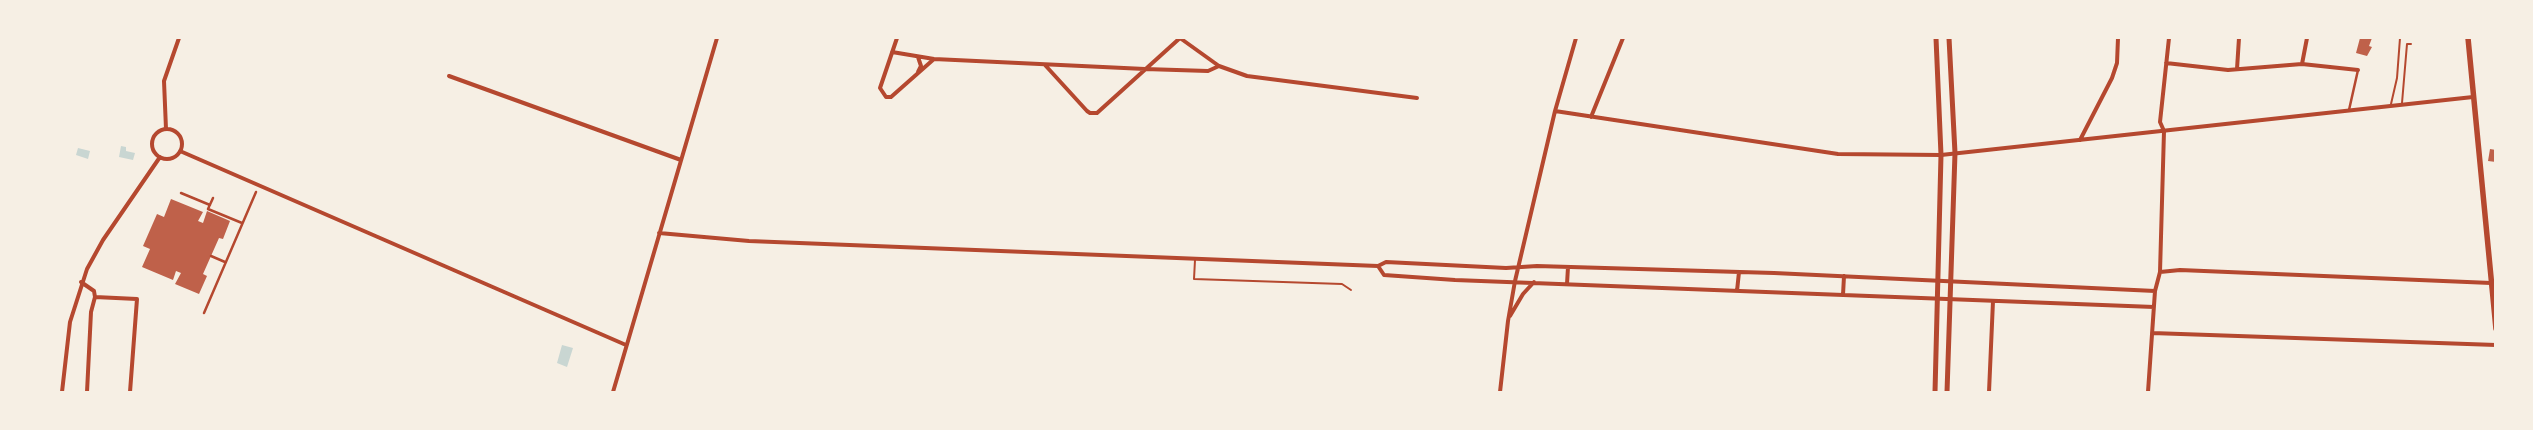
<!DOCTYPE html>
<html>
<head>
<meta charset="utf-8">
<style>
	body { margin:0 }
	#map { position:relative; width:2533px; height:430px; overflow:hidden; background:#f6efe4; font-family:"Exo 2",sans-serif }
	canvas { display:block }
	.frame { position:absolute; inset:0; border:39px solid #f6efe4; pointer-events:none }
</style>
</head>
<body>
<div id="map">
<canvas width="2533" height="430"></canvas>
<div class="frame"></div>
</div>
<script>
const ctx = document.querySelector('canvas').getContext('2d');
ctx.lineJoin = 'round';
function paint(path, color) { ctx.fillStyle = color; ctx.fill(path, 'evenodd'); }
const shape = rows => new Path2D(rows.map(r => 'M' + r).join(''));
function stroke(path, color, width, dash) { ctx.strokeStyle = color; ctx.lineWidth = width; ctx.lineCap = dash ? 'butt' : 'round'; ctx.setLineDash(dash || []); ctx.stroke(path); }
paint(shape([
	[121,146,126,147,126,151,135,153,133,160,119,157],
	[78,148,90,151,88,159,76,155],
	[562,345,573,348,567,367,557,363]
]), '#c9d6d2');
paint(shape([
	[2360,38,2372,38,2369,46,2372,47,2367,56,2356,53],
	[2490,149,2496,150,2496,162,2488,161],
	[171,199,203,212,198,221,203,223,207,211,230,221,223,239,219,238,203,274,207,276,199,294,175,284,181,273,176,271,173,280,142,267,150,249,143,246,157,214,164,217]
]), '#bf614a');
stroke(shape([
	[2402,103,2407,44,2411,44],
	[2391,104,2397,78,2400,38],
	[1195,260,1194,279,1342,284,1351,290]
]), '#b5482f', 2);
stroke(shape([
	[2349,110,2358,70],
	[181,193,210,205],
	[213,198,208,209,242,223],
	[211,256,225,262],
	[204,313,256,192]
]), '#b5482f', 2.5);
stroke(shape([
	[897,38,880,88,886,97,891,97,934,59],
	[1180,38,1219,66,1247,76,1417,98],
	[892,52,934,59,1145,69,1208,71,1219,66],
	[918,57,921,66,918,72],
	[2166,63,2228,70,2302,64,2358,70],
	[2302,64,2307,38],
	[1045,65,1087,111,1090,113,1097,113,1180,38],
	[2237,69,2239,38],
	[449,76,681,160],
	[1555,111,1838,154,1941,155,2473,97],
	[1591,117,1623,38],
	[166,129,164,81,179,38],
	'152 144a15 15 0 1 1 30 0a15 15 0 1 1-30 0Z',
	[2080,140,2112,78,2117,63,2118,38],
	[180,151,626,345],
	[659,233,749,241,1378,266,1386,262,1506,268,1537,266,1774,273,2155,291],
	[1378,266,1384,275,1455,280,2154,307],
	[2160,272,2180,270,2491,283],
	[81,282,94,291,95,297,91,312,87,392],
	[1567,284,1568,267],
	[1737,291,1739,272],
	[1843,295,1844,276],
	[95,297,137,299,130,392],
	[1510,316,1523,294,1534,282],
	[2152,333,2496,345],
	[62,392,70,322,87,269,103,240,160,157],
	[613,392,717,38],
	[1500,392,1508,321,1515,281,1555,111,1576,38],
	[1989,392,1993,301],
	[2148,392,2155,291,2160,272,2164,131,2160,122,2169,38]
]), '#b5482f', 4);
stroke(shape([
	[1935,392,1941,155,1936,38],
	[1947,392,1955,153,1949,38]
]), '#b5482f', 5);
stroke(shape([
	[2468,38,2496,329]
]), '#b5482f', 5.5);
</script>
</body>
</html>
